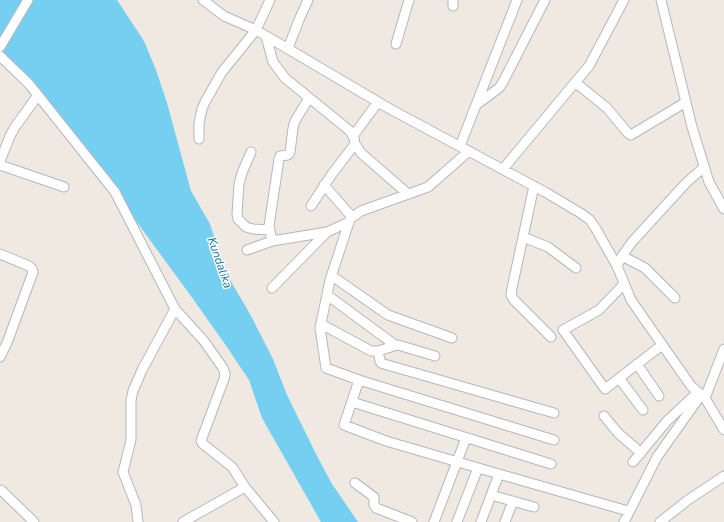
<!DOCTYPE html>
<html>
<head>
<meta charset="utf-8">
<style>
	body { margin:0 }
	canvas { display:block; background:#efe9e1 }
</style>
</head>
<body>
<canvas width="724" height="522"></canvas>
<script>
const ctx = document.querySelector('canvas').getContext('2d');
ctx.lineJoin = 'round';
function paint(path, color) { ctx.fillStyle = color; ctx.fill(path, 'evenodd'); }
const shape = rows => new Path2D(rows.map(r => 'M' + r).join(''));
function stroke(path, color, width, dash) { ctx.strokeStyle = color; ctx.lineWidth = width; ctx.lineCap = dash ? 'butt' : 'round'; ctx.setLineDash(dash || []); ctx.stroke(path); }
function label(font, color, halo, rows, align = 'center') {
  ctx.font = font + ' "Nunito Sans",sans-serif'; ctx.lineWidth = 3; ctx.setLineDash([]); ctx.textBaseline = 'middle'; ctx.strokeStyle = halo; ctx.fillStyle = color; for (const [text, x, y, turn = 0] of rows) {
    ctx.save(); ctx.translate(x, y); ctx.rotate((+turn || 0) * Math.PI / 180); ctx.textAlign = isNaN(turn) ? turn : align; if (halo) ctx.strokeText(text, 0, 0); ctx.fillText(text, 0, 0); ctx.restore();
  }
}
paint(shape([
	[0,0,117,0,144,41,156,70,167,103,191,191,210,224,226,273,250,314,273,359,287,395,317,456,332,484,358,522,321,522,262,418,249,380,227,347,188,292,46,98,0,50]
]), '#75cff0');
const minor = shape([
	[203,0,224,16,256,30,390,109,545,192,582,214,590,220,596,229,617,266,631,300,691,386,705,398],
	[661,0,692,127,709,182,724,209],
	[453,6,453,0],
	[266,36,273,62,285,78,350,131,354,138,355,144,361,153,408,194],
	[396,44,409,0],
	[0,47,28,0],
	[288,48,299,20,308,0],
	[0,56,29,84,115,192,175,309,204,341,223,368,225,374,224,379,202,438,201,441,203,444,232,467,245,487,274,522],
	[576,83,607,108,627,132,629,134,631,135,686,102],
	[476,105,499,88,503,82,545,0],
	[353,136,378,102],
	[199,139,199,123,202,109,205,102,222,72,256,30,270,0],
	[460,146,517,0],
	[469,151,428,187,361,211,350,219,330,280,320,328,326,368,359,380,344,425,386,441,499,474,628,511],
	[251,152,242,173,239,184,237,214,238,219,246,227,253,229,270,230],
	[0,161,10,136,15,127,38,95],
	[0,165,64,187],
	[503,169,583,73,589,66,624,0],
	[324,185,352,217],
	[534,186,512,288,511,295,514,300,551,337],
	[311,206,332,174,355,144],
	[523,237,548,247,576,268],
	[272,241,269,226,279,159,280,156,288,155,290,152,293,128,295,121,309,98],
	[247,250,272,241,327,232],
	[0,254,29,266,32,269,33,272,7,343,0,357],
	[622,256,645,268,675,298],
	[617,266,622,256,632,242,686,183,704,167],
	[332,276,388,315,452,338],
	[624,284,599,310,563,330,605,389,662,345],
	[272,288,327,232,349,222],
	[327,295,395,345],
	[321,324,371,351,378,351,394,346,398,345,435,356],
	[724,349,705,398,724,430],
	[378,351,380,361,381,363,384,364,554,413],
	[637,364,659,396],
	[619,378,643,410],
	[359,380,554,440],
	[352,402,551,464],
	[604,416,618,433,641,453],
	[633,462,667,421,698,392],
	[355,483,374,497,374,505,376,508,412,522],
	[1,490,34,522],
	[491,495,534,507],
	[138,522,136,505,123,472,131,440,131,400,133,391,142,370,175,309],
	[183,522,245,487],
	[434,522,466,438],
	[457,522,478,468],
	[481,522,499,474],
	[505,522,513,501],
	[624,522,657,457,701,395],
	[660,522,688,500,724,476]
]);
stroke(minor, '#b4b7c1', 11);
stroke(minor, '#fff', 9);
label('italic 12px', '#0d6fa3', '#fff', [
	["Kundalika",219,263,71]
]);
</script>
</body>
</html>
